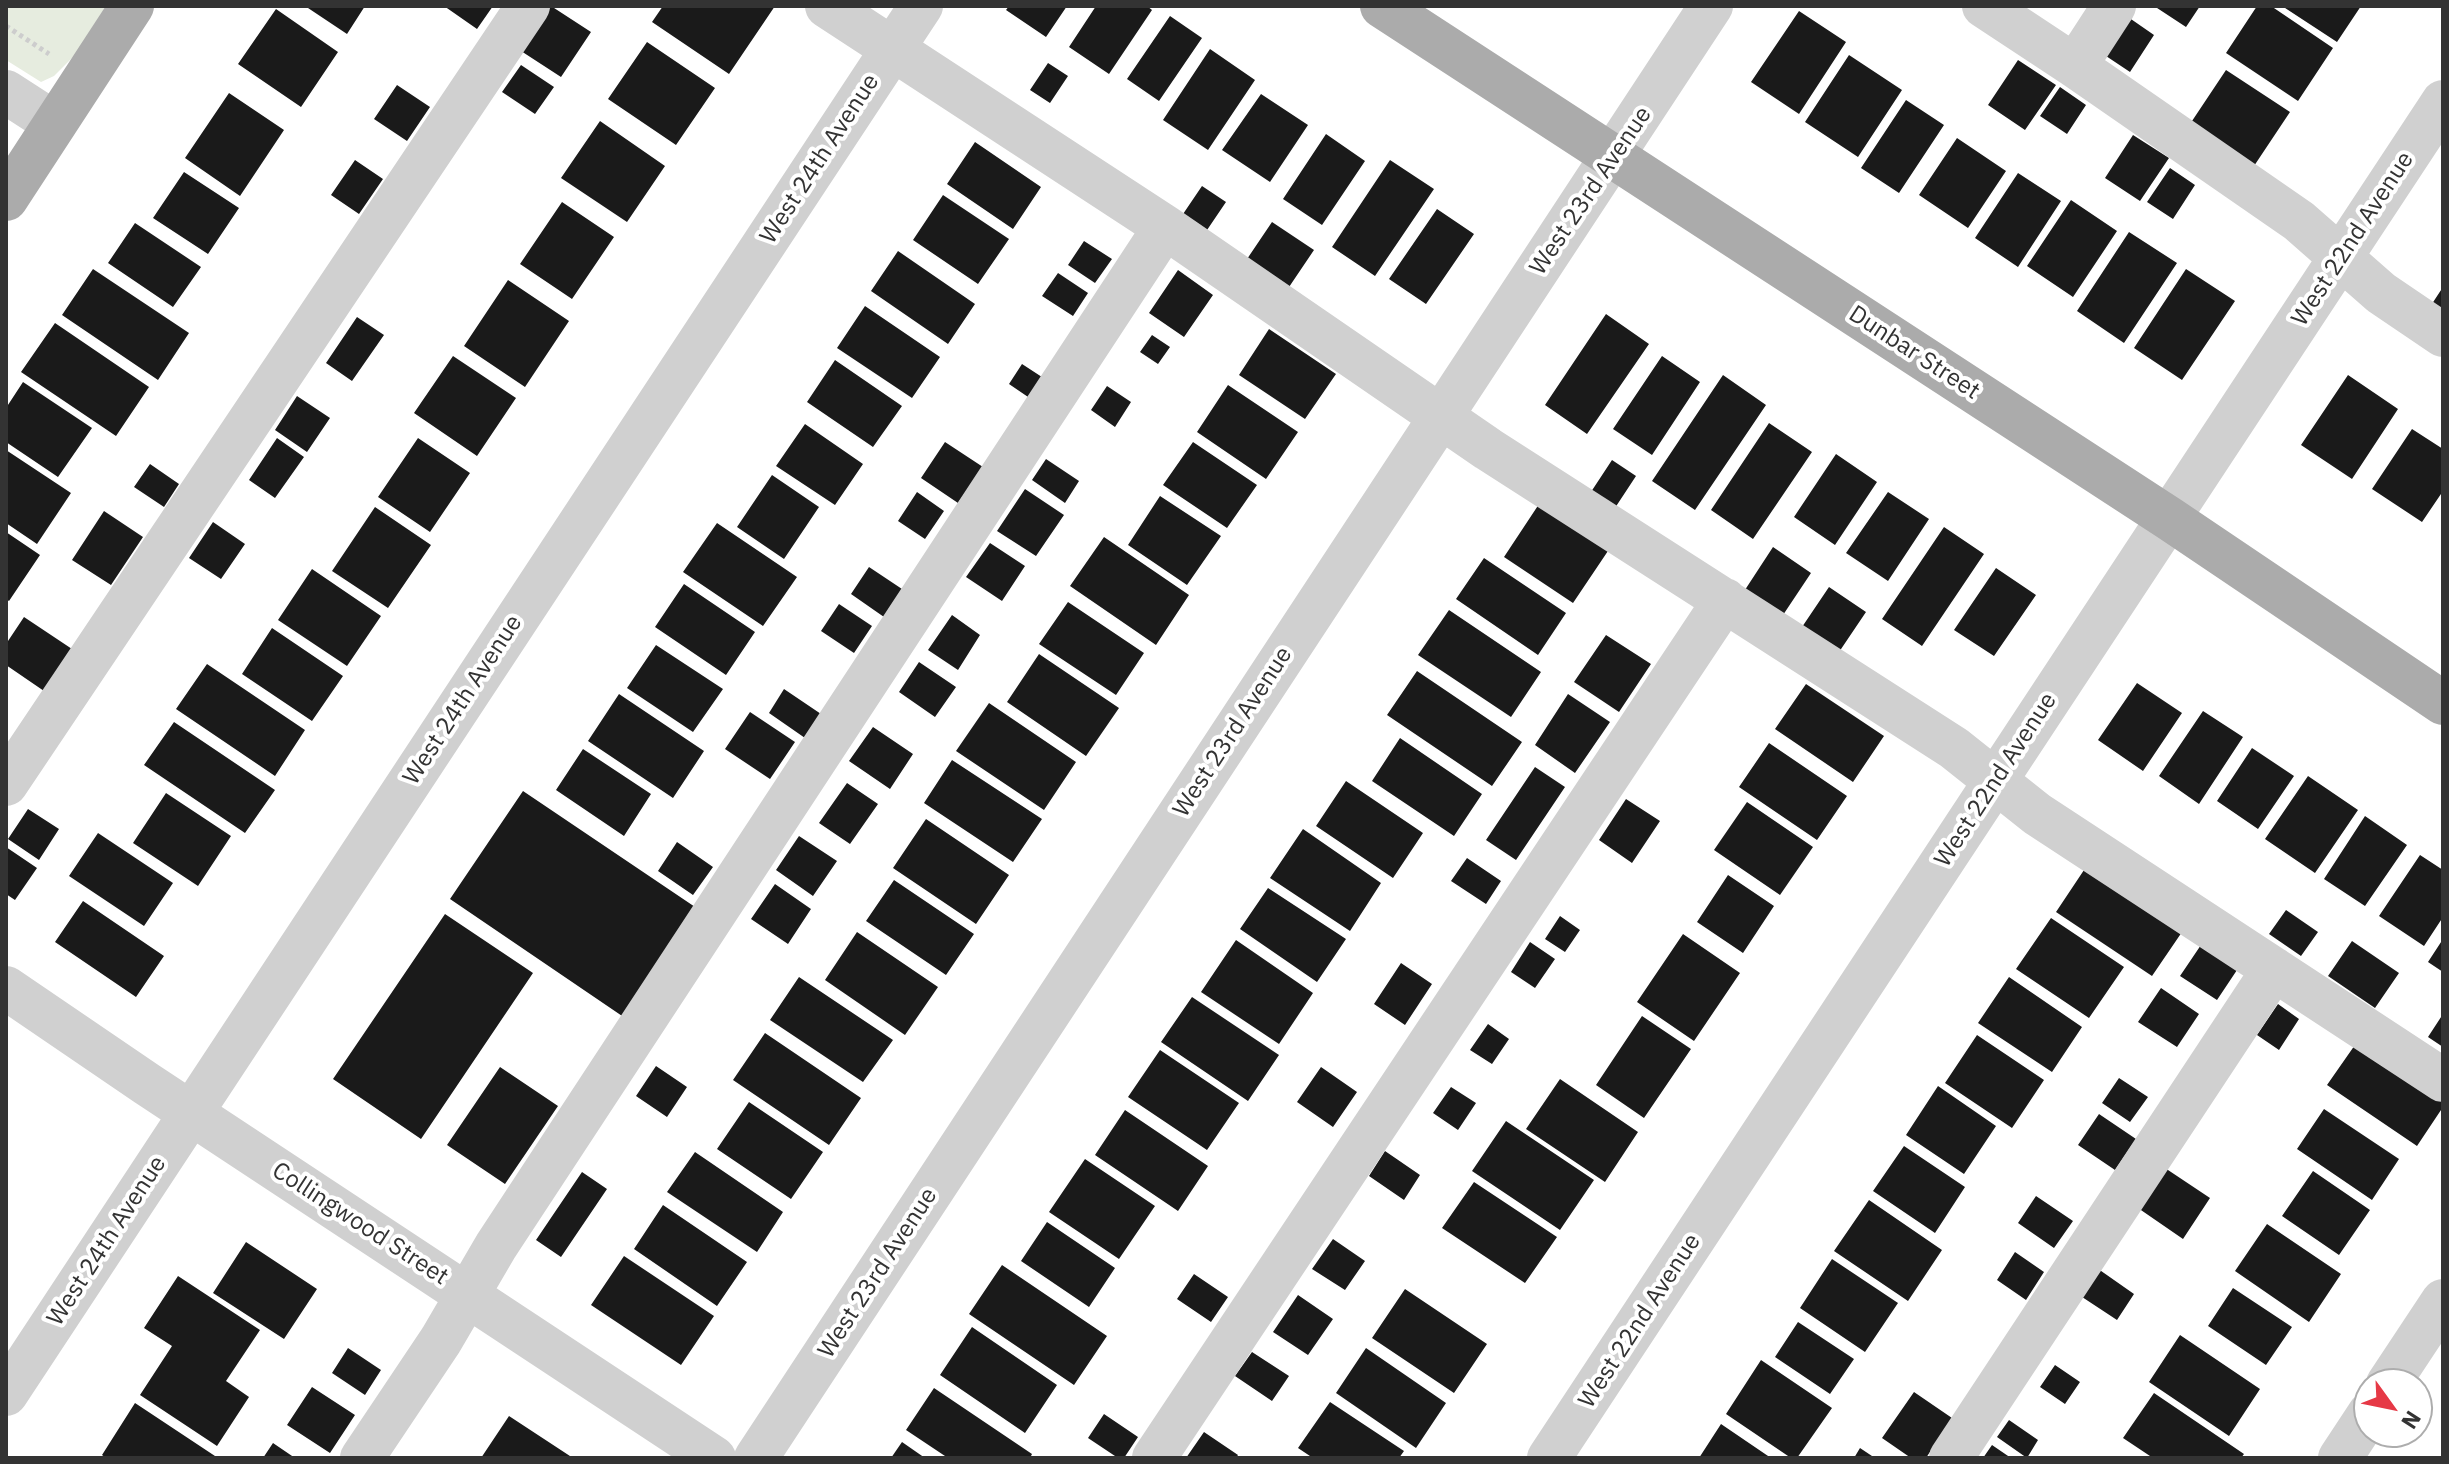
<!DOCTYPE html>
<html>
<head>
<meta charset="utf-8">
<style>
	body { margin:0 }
	#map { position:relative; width:2449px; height:1464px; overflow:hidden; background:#fff; font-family:"IBM Plex Sans",sans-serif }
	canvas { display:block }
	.frame { position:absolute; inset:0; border:8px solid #333; pointer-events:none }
	.north { position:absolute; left:2353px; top:1368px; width:80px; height:80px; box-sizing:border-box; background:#fff; border:2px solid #adadad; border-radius:50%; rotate:123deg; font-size:22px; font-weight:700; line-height:32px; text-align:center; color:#333 }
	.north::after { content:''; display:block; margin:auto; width:28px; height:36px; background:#e63946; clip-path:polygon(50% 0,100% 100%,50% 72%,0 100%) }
</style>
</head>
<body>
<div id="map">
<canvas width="2449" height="1464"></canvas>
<div class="frame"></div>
<div class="north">N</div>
</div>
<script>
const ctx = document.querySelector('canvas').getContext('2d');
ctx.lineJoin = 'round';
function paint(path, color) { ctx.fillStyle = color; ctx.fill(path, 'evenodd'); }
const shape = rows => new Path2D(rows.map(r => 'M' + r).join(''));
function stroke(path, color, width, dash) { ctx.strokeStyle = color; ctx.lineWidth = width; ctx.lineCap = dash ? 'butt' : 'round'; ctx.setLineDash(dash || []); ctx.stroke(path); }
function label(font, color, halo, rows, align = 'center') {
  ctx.font = font + ' "IBM Plex Sans",sans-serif'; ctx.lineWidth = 8; ctx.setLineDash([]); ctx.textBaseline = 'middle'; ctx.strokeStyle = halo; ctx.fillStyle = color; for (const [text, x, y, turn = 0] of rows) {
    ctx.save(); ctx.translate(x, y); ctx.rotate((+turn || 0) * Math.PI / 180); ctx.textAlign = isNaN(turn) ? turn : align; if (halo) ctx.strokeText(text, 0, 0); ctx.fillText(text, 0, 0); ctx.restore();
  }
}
paint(shape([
	[6,6,106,6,74,56,54,76,41,82,6,60]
]), '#e6ecdf');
paint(shape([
	[305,6,365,6,347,34],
	[444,6,493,6,477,29],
	[551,6,591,32,561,77,521,51],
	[663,6,775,6,729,74,652,22],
	[1009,6,1067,6,1046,37,1006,10],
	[1096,6,1147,6,1152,10,1109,74,1069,47],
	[2154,6,2200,6,2186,27],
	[2257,6,2271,6,2333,48,2298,101,2226,53],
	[2282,6,2361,6,2337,42],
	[276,9,338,52,301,107,238,64],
	[1799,11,1846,42,1799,114,1751,82],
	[1170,16,1202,38,1159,101,1127,79],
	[2128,17,2154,35,2130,72,2103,54],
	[647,42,715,88,676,145,608,99],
	[1210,49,1255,80,1208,150,1163,120],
	[1849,55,1902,90,1858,157,1805,122],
	[2018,60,2056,85,2025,130,1988,105],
	[1048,63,1068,76,1050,103,1030,90],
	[521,65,554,87,535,114,502,92],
	[2226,70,2290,112,2250,172,2186,130],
	[397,85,430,107,407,141,374,119],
	[2060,87,2086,105,2067,134,2040,116],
	[229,93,284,130,240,196,185,158],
	[1261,94,1308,125,1270,182,1222,150],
	[1906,100,1944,125,1899,193,1861,168],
	[600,121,665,166,627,222,561,178],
	[1326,134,1365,161,1322,225,1283,199],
	[2133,135,2169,158,2140,201,2105,178],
	[1957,138,2006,171,1968,228,1919,195],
	[975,142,1041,187,1013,229,947,184],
	[355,160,383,179,359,214,331,195],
	[1390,160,1434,189,1375,276,1332,247],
	[2170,168,2195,185,2173,219,2147,202],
	[184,172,239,208,208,254,153,218],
	[2018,173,2061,201,2018,267,1975,238],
	[1202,186,1226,202,1205,233,1181,217],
	[943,195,1009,239,978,284,913,240],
	[2071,200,2117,231,2073,297,2027,266],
	[562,202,614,237,572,299,520,264],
	[1437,209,1474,234,1426,304,1389,279],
	[1272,222,1314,250,1287,290,1245,262],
	[135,223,201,267,173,307,108,263],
	[2129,232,2177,263,2124,343,2077,311],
	[1084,241,1112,259,1095,283,1068,265],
	[898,251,975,304,948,344,871,291],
	[93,269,189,333,158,380,62,315],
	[2186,269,2235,301,2182,380,2134,348],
	[1178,270,1213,295,1184,337,1149,313],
	[1058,273,1088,293,1073,316,1042,296],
	[508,280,569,321,525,387,464,346],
	[2443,287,2443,328,2424,316],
	[865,306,940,357,912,398,837,348],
	[1606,314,1649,344,1587,434,1545,405],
	[357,317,384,335,352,381,326,363],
	[55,323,149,387,116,436,21,372],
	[1269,329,1336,374,1305,419,1239,375],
	[1152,335,1170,347,1158,364,1140,352],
	[453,356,516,398,477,456,414,413],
	[1662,356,1700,382,1652,455,1613,429],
	[835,360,902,406,873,447,807,402],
	[1022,364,1045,379,1031,399,1009,384],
	[1723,375,1766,405,1695,510,1652,481],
	[2348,375,2398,409,2352,479,2301,445],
	[23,382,92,428,58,477,6,442,6,408],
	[1228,385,1298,432,1266,479,1197,432],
	[1107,386,1131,402,1115,427,1091,410],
	[297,396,330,418,307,452,275,430],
	[1769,423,1812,452,1753,539,1711,510],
	[805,424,863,464,835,505,776,466],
	[2412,429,2443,449,2443,491,2422,522,2372,489],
	[277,438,304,457,275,498,249,480],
	[418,438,470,473,430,532,378,497],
	[945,442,983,467,958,503,921,478],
	[1193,442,1257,485,1227,528,1163,485],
	[6,450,71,493,37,544,6,523],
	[1836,454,1877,482,1835,545,1794,517],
	[1046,459,1079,481,1065,503,1032,480],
	[1612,460,1636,476,1611,514,1587,498],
	[150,464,179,484,164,507,134,487],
	[772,475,819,507,784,559,737,527],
	[1025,489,1064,515,1036,556,997,531],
	[917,492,944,511,925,539,898,521],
	[1888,492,1929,519,1888,581,1846,553],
	[1160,496,1221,536,1187,585,1128,545],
	[1543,498,1612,545,1573,603,1504,557],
	[375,507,431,545,388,608,332,571],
	[104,511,143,537,111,585,72,560],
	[213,522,245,544,221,579,189,558],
	[717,523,797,577,763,626,683,572],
	[1944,527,1984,554,1922,646,1882,619],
	[6,532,40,555,9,601,6,599],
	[1104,537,1189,595,1156,645,1070,586],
	[990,543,1025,566,1002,601,966,577],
	[1773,547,1811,573,1779,621,1741,596],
	[1484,558,1566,613,1538,655,1456,599],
	[869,567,902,589,884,617,851,594],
	[1996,568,2036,595,1994,656,1954,630],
	[312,569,381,616,347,666,278,620],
	[684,584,755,632,726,675,655,627],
	[1829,587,1866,612,1837,655,1800,630],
	[1068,602,1144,653,1116,695,1039,644],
	[839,604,872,626,854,653,821,631],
	[1449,610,1541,672,1511,717,1418,655],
	[952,615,980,635,958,670,928,650],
	[24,617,72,649,44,691,6,665,6,644],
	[272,628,343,676,312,721,242,674],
	[1606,635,1651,664,1619,712,1574,682],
	[656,645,723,689,693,732,627,688],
	[1039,654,1119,708,1086,756,1007,702],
	[919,662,956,687,935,717,899,692],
	[207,664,305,730,275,776,176,709],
	[1417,671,1522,742,1492,786,1387,715],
	[2137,683,2182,713,2143,771,2098,740],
	[1806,684,1884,736,1853,782,1775,729],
	[784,689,821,714,805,738,769,713],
	[619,694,704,751,673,798,588,741],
	[1568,694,1610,722,1575,773,1535,745],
	[989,703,1076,762,1044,810,956,751],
	[2203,711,2243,737,2199,804,2159,776],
	[750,712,795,742,770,779,725,749],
	[174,722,275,790,245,833,144,765],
	[873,727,913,754,890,789,849,761],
	[1400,738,1482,794,1454,836,1372,781],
	[1769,743,1847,796,1817,840,1739,787],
	[2252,748,2294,776,2258,829,2217,801],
	[583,749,651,794,624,836,556,790],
	[952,760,1042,819,1013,862,924,803],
	[1535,767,1565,787,1516,860,1486,840],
	[2308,776,2358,810,2315,873,2265,839],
	[1346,781,1423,833,1393,878,1316,826],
	[847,783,878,804,850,844,819,823],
	[523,791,701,911,628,1020,450,899],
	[166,793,231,836,198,886,133,843],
	[1626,799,1660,821,1632,863,1599,840],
	[1747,802,1813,847,1780,895,1714,850],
	[28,809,59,829,39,860,8,839],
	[2365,816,2407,845,2365,906,2324,879],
	[926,819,1009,875,976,924,893,868],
	[1303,829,1381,883,1350,931,1270,878],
	[98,833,173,883,144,926,69,876],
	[799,836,837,861,813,896,776,870],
	[677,842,713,867,693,895,658,871],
	[6,847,37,868,15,900,6,894],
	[2420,855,2443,870,2443,917,2424,946,2379,916],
	[1467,858,1501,881,1486,904,1451,881],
	[2086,867,2182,932,2152,976,2056,912],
	[1728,875,1774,906,1743,953,1697,922],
	[894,880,974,934,946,975,866,921],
	[775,884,811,909,788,944,751,919],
	[1268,888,1346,939,1317,982,1240,929],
	[83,901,164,956,136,997,55,942],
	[2286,910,2318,932,2301,956,2269,934],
	[445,914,533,973,421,1139,333,1079],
	[1560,916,1580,930,1565,952,1545,939],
	[2051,918,2124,967,2089,1018,2016,969],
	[857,932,938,987,905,1035,825,980],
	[1683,934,1740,973,1694,1041,1637,1002],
	[2443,939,2443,972,2428,962],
	[1236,940,1313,993,1279,1044,1201,992],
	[2352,941,2399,973,2375,1008,2328,976],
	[1530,942,1555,959,1535,988,1511,972],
	[2203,942,2239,967,2217,1000,2180,976],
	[1401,963,1432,984,1405,1025,1374,1004],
	[799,977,893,1040,863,1082,770,1020],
	[2009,977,2082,1027,2052,1072,1978,1023],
	[2161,988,2199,1014,2177,1047,2138,1022],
	[1192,997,1279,1055,1248,1101,1161,1042],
	[2278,1004,2299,1019,2279,1050,2257,1035],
	[2443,1014,2443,1047,2428,1037],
	[1642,1016,1691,1049,1644,1118,1596,1085],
	[1488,1024,1509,1039,1492,1064,1470,1050],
	[765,1033,861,1098,829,1145,733,1080],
	[1977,1035,2044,1080,2012,1128,1945,1083],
	[2357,1042,2443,1100,2443,1107,2417,1146,2327,1085],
	[1160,1050,1239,1103,1207,1150,1128,1097],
	[656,1066,687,1087,667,1117,636,1096],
	[500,1067,558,1106,505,1184,447,1145],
	[1321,1067,1357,1092,1333,1127,1297,1102],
	[2119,1078,2148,1097,2130,1122,2102,1103],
	[1560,1079,1638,1132,1605,1182,1526,1129],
	[1938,1086,1996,1126,1964,1174,1906,1135],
	[1451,1087,1476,1103,1458,1130,1433,1113],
	[749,1102,823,1152,791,1199,717,1149],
	[2324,1109,2399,1159,2372,1200,2297,1149],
	[1125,1110,1208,1166,1178,1211,1095,1155],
	[2099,1114,2136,1139,2115,1170,2078,1145],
	[1506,1121,1594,1180,1560,1230,1472,1171],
	[1904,1146,1965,1187,1935,1233,1873,1191],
	[1385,1151,1420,1175,1404,1200,1369,1176],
	[695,1152,783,1212,757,1252,667,1192],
	[1085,1159,1155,1206,1119,1259,1049,1212],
	[2165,1168,2210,1198,2183,1239,2138,1208],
	[2313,1171,2370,1210,2339,1255,2282,1216],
	[582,1172,607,1189,561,1257,536,1240],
	[1474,1182,1557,1237,1525,1283,1442,1228],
	[2036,1196,2073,1221,2054,1248,2018,1223],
	[1869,1200,1942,1250,1908,1301,1834,1251],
	[663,1205,747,1262,717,1306,634,1249],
	[1047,1222,1115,1268,1089,1307,1021,1261],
	[2267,1224,2341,1274,2309,1322,2235,1271],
	[1333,1239,1365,1261,1345,1290,1312,1269],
	[246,1242,317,1289,284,1339,213,1293],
	[2015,1252,2044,1272,2026,1300,1997,1280],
	[624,1256,714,1316,681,1365,591,1305],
	[1832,1259,1898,1303,1865,1352,1800,1308],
	[1002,1265,1107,1336,1074,1385,969,1314],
	[2094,1266,2134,1294,2117,1320,2076,1293],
	[1194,1274,1228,1297,1211,1322,1177,1299],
	[178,1276,260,1330,226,1381,249,1397,217,1446,140,1395,172,1346,144,1328],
	[2233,1288,2292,1327,2266,1365,2208,1326],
	[1405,1289,1487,1344,1454,1393,1372,1338],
	[1298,1295,1333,1319,1308,1355,1273,1332],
	[1798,1322,1854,1359,1830,1394,1775,1357],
	[972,1327,1057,1385,1025,1433,940,1375],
	[2180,1335,2260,1389,2229,1436,2149,1382],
	[348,1348,381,1370,365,1395,332,1373],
	[1366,1348,1446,1403,1416,1448,1336,1393],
	[1252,1352,1289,1376,1272,1401,1235,1376],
	[1761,1360,1832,1408,1797,1458,1791,1458,1726,1414],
	[2055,1365,2080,1382,2065,1404,2040,1387],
	[312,1387,355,1415,330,1453,287,1425],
	[934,1388,1032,1454,1030,1458,948,1458,906,1430],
	[1914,1392,1952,1418,1926,1458,1911,1458,1882,1438],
	[2154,1393,2244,1454,2241,1458,2153,1458,2123,1438],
	[1330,1402,1404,1451,1399,1458,1313,1458,1298,1448],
	[135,1403,218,1458,106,1458,102,1455],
	[1104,1414,1138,1437,1124,1458,1118,1458,1088,1438],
	[509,1416,573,1458,481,1458],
	[2009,1420,2038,1440,2027,1458,1997,1437],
	[1721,1424,1771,1458,1699,1458],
	[1204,1432,1238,1455,1236,1458,1186,1458],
	[902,1442,925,1458,891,1458],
	[273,1443,295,1458,263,1458],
	[1992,1445,2011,1458,1983,1458],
	[1860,1448,1875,1458,1854,1458]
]), '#1a1a1a');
stroke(shape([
	[6,26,49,54]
]), '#cdcdcd', 5, [4, 4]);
stroke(shape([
	[827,6,1165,227,1488,449,1954,748,2037,814,2443,1080],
	[1984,6,2075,66,2299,221,2381,293,2443,335],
	[2075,66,2114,6],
	[6,92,54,123],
	[6,784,528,6],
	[6,988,147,1084,714,1458],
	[2388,1384,2443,1301],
	[6,1394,921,6],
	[362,1458,441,1340,496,1246,1165,227],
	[756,1458,1711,6],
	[1154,1458,1725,600],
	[1549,1458,2443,102],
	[1951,1458,2274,969],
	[2340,1458,2369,1414]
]), '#d0d0d0', 44);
stroke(shape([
	[1382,6,2170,519,2443,703],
	[6,199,132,6]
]), '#ababab', 44);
label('24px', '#333', '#fff', [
	["West 24th Avenue",820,159,-57],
	["West 23rd Avenue",1591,191,-56],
	["West 22nd Avenue",2353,239,-57],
	["Dunbar Street",1914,353,33],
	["West 24th Avenue",463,700,-57],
	["West 23rd Avenue",1233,732,-57],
	["West 22nd Avenue",1996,780,-57],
	["Collingwood Street",360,1224,33],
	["West 24th Avenue",107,1241,-57],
	["West 23rd Avenue",878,1273,-57],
	["West 22nd Avenue",1640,1321,-57]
]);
</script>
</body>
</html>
